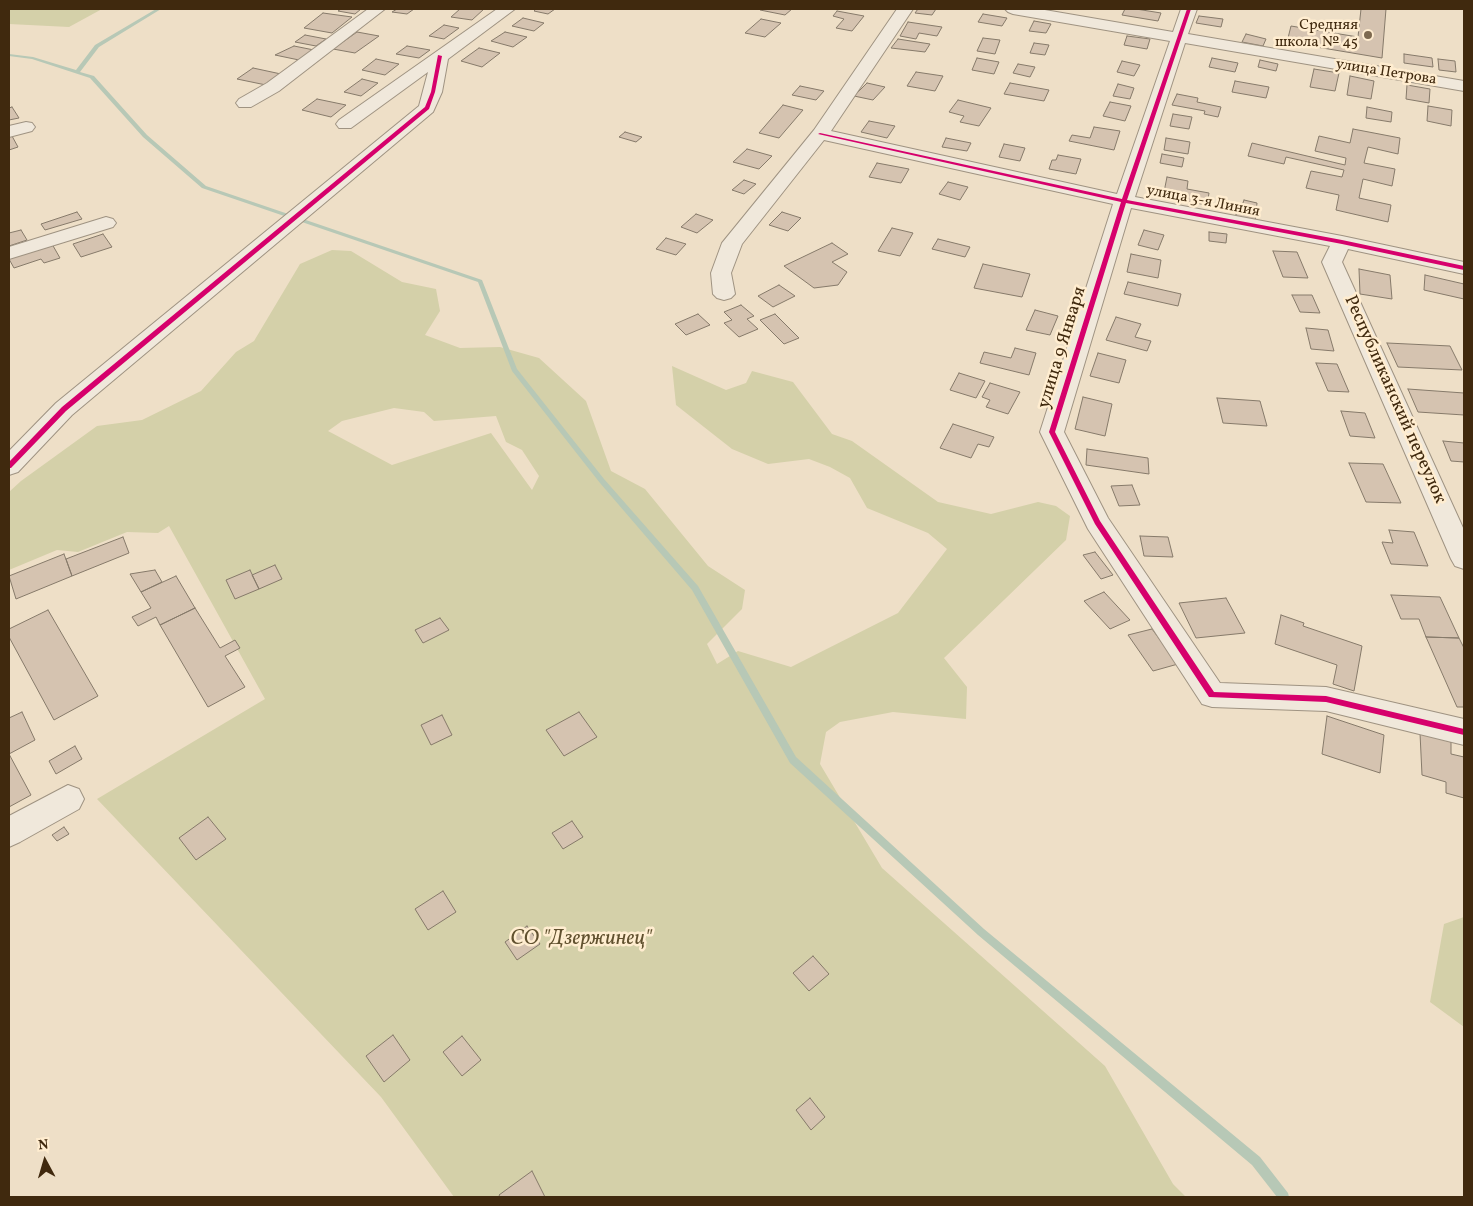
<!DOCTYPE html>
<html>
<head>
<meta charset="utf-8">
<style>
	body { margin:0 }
	#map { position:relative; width:1473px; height:1206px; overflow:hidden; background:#eedfc7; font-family:Vollkorn,serif }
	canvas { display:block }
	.frame { position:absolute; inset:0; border:10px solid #40290e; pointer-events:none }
	.north { position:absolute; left:20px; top:1136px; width:50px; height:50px; -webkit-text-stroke:4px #ffedd0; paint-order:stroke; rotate:354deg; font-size:14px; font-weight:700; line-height:20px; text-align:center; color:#40290e }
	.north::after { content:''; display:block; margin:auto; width:18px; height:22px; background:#40290e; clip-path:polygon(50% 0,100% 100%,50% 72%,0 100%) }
</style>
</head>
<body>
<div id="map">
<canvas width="1473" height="1206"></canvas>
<div class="frame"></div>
<div class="north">N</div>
</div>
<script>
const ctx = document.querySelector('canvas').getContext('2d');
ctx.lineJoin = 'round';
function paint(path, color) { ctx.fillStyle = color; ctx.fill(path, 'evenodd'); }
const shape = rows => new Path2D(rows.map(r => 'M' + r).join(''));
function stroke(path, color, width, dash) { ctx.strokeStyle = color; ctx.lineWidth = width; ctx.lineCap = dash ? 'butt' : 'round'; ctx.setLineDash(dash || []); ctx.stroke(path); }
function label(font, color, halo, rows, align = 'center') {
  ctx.font = font + ' Vollkorn,serif'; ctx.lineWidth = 5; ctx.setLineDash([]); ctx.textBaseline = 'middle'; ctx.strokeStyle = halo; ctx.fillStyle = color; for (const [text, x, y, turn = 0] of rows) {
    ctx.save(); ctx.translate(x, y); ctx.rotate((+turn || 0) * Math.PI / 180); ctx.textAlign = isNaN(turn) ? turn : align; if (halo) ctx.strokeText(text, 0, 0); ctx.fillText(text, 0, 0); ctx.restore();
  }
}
paint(shape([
	[9,9,102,9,69,27,9,24],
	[332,250,351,251,402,282,436,289,440,311,425,335,460,348,500,347,539,358,586,401,611,471,645,489,708,566,745,590,742,609,707,644,717,664,738,651,791,667,898,613,947,549,928,533,867,508,850,478,830,467,809,459,768,464,732,449,676,405,672,366,726,390,746,383,752,371,793,382,832,434,852,441,938,502,991,514,1038,502,1056,506,1070,516,1066,540,944,658,967,687,966,719,893,712,840,722,826,732,820,764,882,868,1105,1066,1173,1184,1186,1197,454,1197,381,1097,97,799,265,699,169,526,158,533,127,532,78,552,57,550,9,570,9,492,21,481,97,426,142,420,201,391,236,352,254,341,300,264],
	[394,408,424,412,434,421,496,416,506,442,522,450,539,476,532,490,491,433,392,465,328,431,342,421],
	[1464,917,1464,1027,1430,1002,1444,924]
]), '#d4d0a9');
paint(shape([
	[156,9,161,9,99,47,80,72,94,76,147,135,206,186,482,280,517,369,604,479,698,586,796,757,984,929,1260,1157,1288,1193,1289,1197,1277,1197,1252,1165,978,935,790,763,692,590,600,483,512,371,478,282,202,188,143,137,90,78,32,59,9,56,9,54,33,57,76,70,95,45,156,9]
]), '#b7c8b6');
const building = shape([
	[339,9,361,9,355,14,338,11,341,9,339,9],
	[397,9,414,9,407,14,392,12,397,9],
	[460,9,484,9,472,20,451,17,460,9],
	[536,9,555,9,548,14,534,11,536,9],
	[761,9,792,9,785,15,760,10,761,9],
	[918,9,936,9,932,15,915,13,918,9],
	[1125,9,1136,9,1161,13,1158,21,1122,15,1125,9],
	[1361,9,1386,9,1382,58,1287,42,1291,26,1358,37,1361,9],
	[837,11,864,16,852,31,836,28,844,19,833,16,837,11],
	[323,13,352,17,332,33,304,28,323,13],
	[983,14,1007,18,1002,26,978,22,983,14],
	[1199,16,1223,19,1221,27,1196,23,1199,16],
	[523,18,544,23,534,31,512,26,523,18],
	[761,19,781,23,765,37,745,33,761,19],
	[1034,21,1051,24,1046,33,1029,31,1034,21],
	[908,22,942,27,937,36,919,33,916,39,900,36,908,22],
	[444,25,459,28,444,39,429,36,444,25],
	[357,32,379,36,355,53,333,49,357,32],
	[505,32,527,37,513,47,491,41,505,32],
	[1246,34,1266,39,1263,46,1242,42,1246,34],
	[305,35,326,39,316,46,295,42,305,35],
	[1127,36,1150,39,1147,49,1124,45,1127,36],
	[983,38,1000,40,995,54,977,51,983,38],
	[898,39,930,44,925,52,891,48,898,39],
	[1034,43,1049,45,1045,55,1030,53,1034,43],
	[294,46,314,50,299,60,275,55,294,46],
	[407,46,430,50,419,58,396,54,407,46],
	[479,48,500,53,482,67,461,61,479,48],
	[1404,54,1432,58,1433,67,1404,63,1404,54],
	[977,58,999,62,994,74,972,70,977,58],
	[1212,58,1238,63,1235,72,1209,67,1212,58],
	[376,59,399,64,385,75,362,70,376,59],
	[1438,59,1455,61,1456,72,1439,70,1438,59],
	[1260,60,1278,64,1276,71,1258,67,1260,60],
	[1122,61,1140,65,1134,76,1117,72,1122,61],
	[1018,64,1035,67,1030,77,1013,73,1018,64],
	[253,68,281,74,266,85,237,79,253,68],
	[1314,69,1339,73,1335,91,1310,87,1314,69],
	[916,72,943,76,935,91,907,86,916,72],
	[1350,76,1374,81,1371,99,1347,95,1350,76],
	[362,79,378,83,361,96,344,92,362,79],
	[1235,81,1269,87,1266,98,1232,92,1235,81],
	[867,83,885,87,873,100,854,96,867,83],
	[1010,83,1049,90,1044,101,1004,94,1010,83],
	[1118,84,1134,88,1130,99,1113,96,1118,84],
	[1407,85,1430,89,1429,103,1406,99,1407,85],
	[800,86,824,91,816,100,792,95,800,86],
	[1177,94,1198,98,1197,102,1221,107,1218,117,1204,114,1205,111,1172,105,1177,94],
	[317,99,346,105,331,117,302,110,317,99],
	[958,100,991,108,979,126,960,122,964,116,949,112,958,100],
	[1110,102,1131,106,1125,121,1103,116,1110,102],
	[783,105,803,110,779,138,759,133,783,105],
	[1428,106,1452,110,1451,126,1427,121,1428,106],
	[12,107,19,118,9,120,9,108,12,107],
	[1367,107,1392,112,1391,122,1366,118,1367,107],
	[1173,114,1192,117,1189,129,1170,126,1173,114],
	[869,121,895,126,887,138,861,132,869,121],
	[1094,127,1120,131,1114,150,1069,141,1072,135,1090,138,1094,127],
	[1353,129,1400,138,1398,154,1368,147,1364,163,1395,169,1392,186,1363,179,1359,198,1391,205,1388,222,1336,210,1339,195,1306,188,1311,171,1342,177,1344,170,1286,157,1284,164,1248,156,1252,143,1345,165,1346,158,1315,151,1319,136,1350,143,1353,129],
	[625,132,642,137,636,142,619,137,625,132],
	[12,136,18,147,9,150,9,137,12,136],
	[946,138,971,143,967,151,942,147,946,138],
	[1166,138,1190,142,1188,154,1164,150,1166,138],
	[1004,144,1025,148,1020,161,999,157,1004,144],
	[747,149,772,156,759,169,733,162,747,149],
	[1162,154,1184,158,1182,167,1160,163,1162,154],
	[1058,155,1081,159,1076,174,1049,169,1052,160,1056,160,1058,155],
	[877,163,909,169,901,183,869,177,877,163],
	[1167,177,1188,181,1187,189,1209,193,1207,205,1163,197,1167,177],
	[744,180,756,184,744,194,732,190,744,180],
	[948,182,968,187,960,200,939,194,948,182],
	[1244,200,1257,203,1255,222,1235,218,1237,211,1240,211,1244,200],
	[77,212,82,219,45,230,41,224,77,212],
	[782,212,801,218,788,231,769,225,782,212],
	[696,214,713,220,697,233,681,227,696,214],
	[892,228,913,233,900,256,878,251,892,228],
	[21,230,27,240,9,246,9,233,21,230],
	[1144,230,1164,235,1158,250,1138,245,1144,230],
	[1209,232,1227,234,1226,243,1209,241,1209,232],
	[103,234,112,247,81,257,73,244,103,234],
	[666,238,686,244,676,255,656,249,666,238],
	[938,239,970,247,965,257,932,249,938,239],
	[832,243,848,254,832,262,847,272,838,285,814,288,784,266,832,243],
	[52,244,60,258,44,263,41,259,14,268,9,259,52,244],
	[1273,251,1297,252,1308,278,1283,277,1273,251],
	[1131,254,1161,260,1158,278,1127,272,1131,254],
	[983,264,1030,274,1022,297,974,288,983,264],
	[1359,269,1390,275,1392,299,1360,294,1359,269],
	[1425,275,1464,284,1464,299,1424,290,1425,275],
	[1128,282,1181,294,1178,306,1124,294,1128,282],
	[779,285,795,296,773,307,758,296,779,285],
	[1292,295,1312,295,1320,313,1300,312,1292,295],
	[741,305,754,316,747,319,758,329,739,337,724,323,732,320,724,312,741,305],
	[1035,310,1058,316,1050,335,1026,330,1035,310],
	[698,314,710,325,686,335,675,324,698,314],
	[775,314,799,338,784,344,760,320,775,314],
	[1116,317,1141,324,1135,337,1151,341,1147,351,1106,340,1116,317],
	[1306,328,1328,330,1334,351,1311,349,1306,328],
	[1387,343,1450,346,1462,370,1398,367,1387,343],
	[1015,348,1036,353,1029,375,980,363,984,352,1011,358,1015,348],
	[1098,353,1126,360,1119,383,1090,376,1098,353],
	[1316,363,1337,364,1349,392,1328,391,1316,363],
	[959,373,985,381,976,398,950,390,959,373],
	[990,383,1020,392,1008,414,986,407,990,400,982,397,990,383],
	[1408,389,1464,393,1464,415,1418,412,1408,389],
	[1083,397,1112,404,1105,436,1075,429,1083,397],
	[1217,398,1260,401,1267,426,1223,423,1217,398],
	[1341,411,1365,413,1375,438,1350,436,1341,411],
	[953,424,994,437,989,447,978,444,971,458,940,448,953,424],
	[1443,441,1464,443,1464,462,1451,461,1443,441],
	[1087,449,1148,458,1149,474,1086,465,1087,449],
	[1349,463,1383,464,1401,503,1366,502,1349,463],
	[1132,485,1140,505,1119,506,1111,486,1132,485],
	[1389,530,1414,532,1428,566,1391,564,1382,542,1393,543,1389,530],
	[1140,536,1168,537,1173,557,1144,556,1140,536],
	[123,537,129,553,72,576,66,559,123,537],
	[1095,552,1113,575,1101,579,1083,555,1095,552],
	[64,554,72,576,16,599,9,576,64,554],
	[275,565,282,579,259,589,252,575,275,565],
	[155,570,162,582,141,592,130,574,155,570],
	[250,570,259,589,235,599,226,580,250,570],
	[176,576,195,608,160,625,156,617,138,626,132,617,151,608,141,592,176,576],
	[1104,592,1130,620,1110,629,1084,601,1104,592],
	[1391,595,1440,597,1459,638,1426,637,1419,619,1401,619,1391,595],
	[1226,598,1245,633,1196,638,1179,603,1226,598],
	[195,608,220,648,235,640,240,648,225,656,245,687,208,707,160,625,195,608],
	[48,610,98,696,54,720,9,637,9,629,48,610],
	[1281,615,1304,623,1303,626,1362,646,1354,691,1333,684,1337,665,1275,644,1281,615],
	[440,618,449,630,423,643,415,630,440,618],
	[1152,629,1178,664,1153,671,1128,635,1152,629],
	[1426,637,1459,638,1464,648,1464,707,1457,707,1426,637],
	[22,712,35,740,9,754,31,795,9,807,9,718,22,712],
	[579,712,597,737,564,756,546,730,579,712],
	[442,715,452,735,431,745,421,725,442,715],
	[1327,716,1384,735,1380,773,1322,754,1327,716],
	[1420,733,1451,742,1451,754,1464,757,1464,798,1446,793,1446,782,1422,775,1420,733],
	[75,746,82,759,56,774,49,761,75,746],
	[208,817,226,839,196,860,179,838,208,817],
	[572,821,583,837,563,849,552,833,572,821],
	[64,827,69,834,57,841,52,835,64,827],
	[443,891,456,912,428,930,415,909,443,891],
	[527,926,540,944,517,960,505,942,527,926],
	[813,956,829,974,809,991,793,973,813,956],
	[393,1035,410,1060,384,1082,366,1056,393,1035],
	[462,1036,481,1060,462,1076,443,1052,462,1036],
	[810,1098,825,1117,811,1130,796,1110,810,1098],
	[532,1171,545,1197,500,1197,499,1195,532,1171]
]);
paint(building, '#d5c3b0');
stroke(building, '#867a6a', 1);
const street = shape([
	[368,9,385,9,279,91,251,107,239,107,236,103,239,99,267,83,368,9],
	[497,9,515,9,448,59,442,92,433,112,72,415,18,472,9,475,9,451,56,403,419,106,428,72,351,128,339,128,336,124,339,120,497,9],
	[897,9,913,9,831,131,1117,194,1170,41,1013,14,1008,12,1005,9,1039,9,1173,32,1181,9,1197,9,1188,34,1464,81,1464,91,1185,43,1135,197,1342,236,1464,262,1464,274,1348,249,1342,262,1464,530,1464,569,1455,566,1451,559,1322,262,1330,246,1131,208,1064,432,1108,518,1220,683,1326,687,1464,719,1464,745,1326,711,1212,707,1202,704,1088,529,1040,432,1113,204,824,140,742,244,731,273,735,294,731,298,724,300,717,298,713,294,711,273,722,243,814,130,897,9],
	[26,122,32,123,35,127,32,131,9,137,9,126,26,122],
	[106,217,113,219,116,223,113,227,9,259,9,247,106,217],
	[68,785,79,789,84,799,79,809,20,842,9,847,9,816,68,785]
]);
stroke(street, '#9f9382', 2);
paint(street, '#f0e8db');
paint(shape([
	[1187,9,1191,9,1127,200,1342,240,1464,266,1464,270,1342,244,1126,203,1055,432,1100,521,1214,692,1326,696,1464,729,1464,735,1326,702,1209,697,1095,524,1049,432,1121,202,818,134,820,133,1122,199,1187,9],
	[438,55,442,56,435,92,429,109,66,411,11,468,9,468,9,462,62,407,425,107,431,92,438,55]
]), '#d6006c');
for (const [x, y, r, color] of [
	[1368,35,5,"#7d694f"]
]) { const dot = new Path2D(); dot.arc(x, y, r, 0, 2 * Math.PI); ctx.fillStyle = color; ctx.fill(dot); stroke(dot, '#ffedd0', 2); }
label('15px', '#40290e', '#ffedd0', [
	["Средняя",1358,26],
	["школа № 45",1358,43]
], 'right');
label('15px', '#40290e', '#ffedd0', [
	["улица Петрова",1386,73,9],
	["улица 3-я Линия",1203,202,11]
]);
label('18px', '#40290e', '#ffedd0', [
	["улица 9 Января",1063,348,-73],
	["Республиканский переулок",1394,400,66]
]);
label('italic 21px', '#60502e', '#ffedd0', [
	["СО \"Дзержинец\"",581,940]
]);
</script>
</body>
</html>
